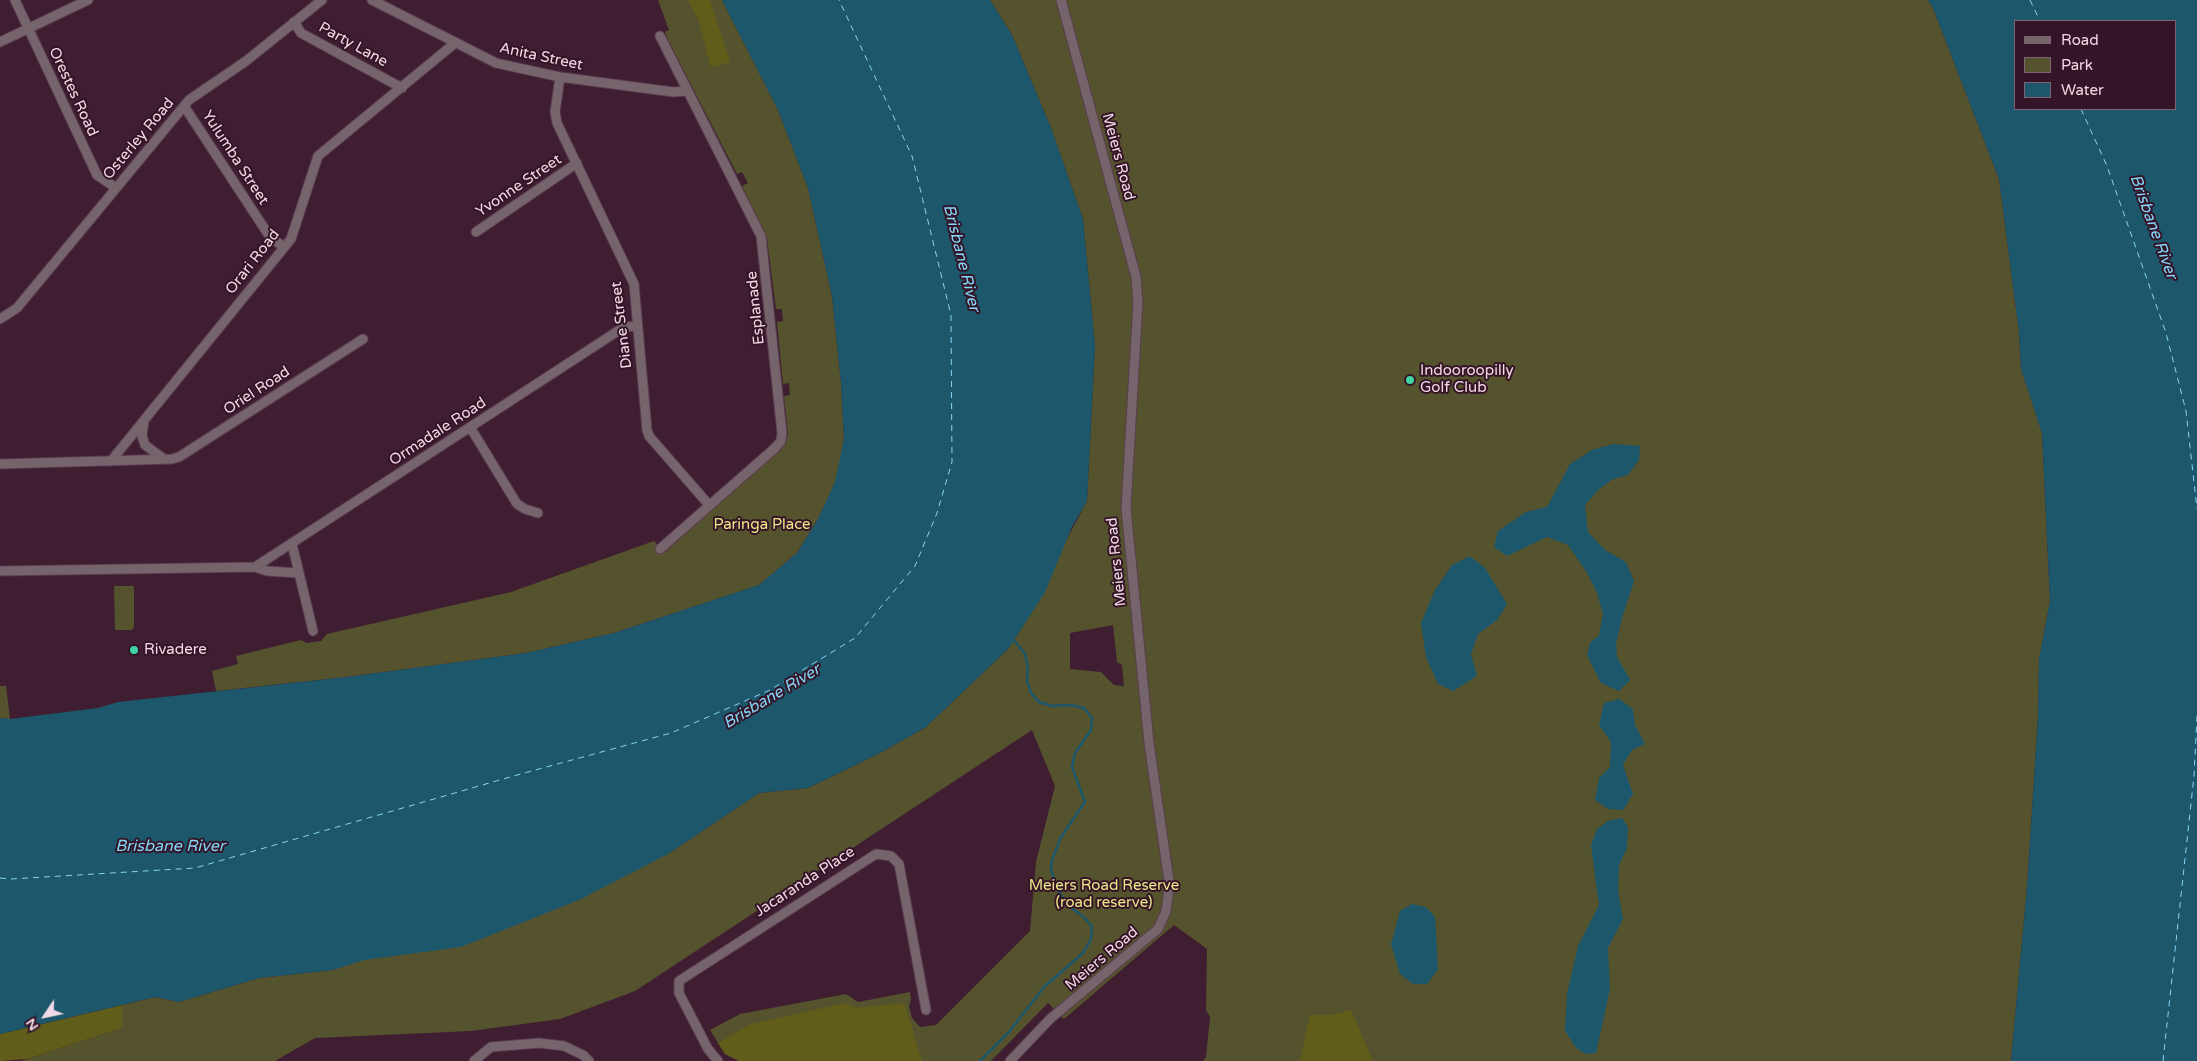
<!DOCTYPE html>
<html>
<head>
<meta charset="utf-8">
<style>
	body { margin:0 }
	#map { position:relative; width:2197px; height:1061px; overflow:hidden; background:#3f1e31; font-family:"Varela Round",sans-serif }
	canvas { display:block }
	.legend { position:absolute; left:2014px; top:20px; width:162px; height:90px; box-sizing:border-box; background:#341427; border:1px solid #806373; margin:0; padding:6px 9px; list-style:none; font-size:15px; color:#f1dae5 }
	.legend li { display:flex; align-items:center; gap:10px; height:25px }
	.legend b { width:25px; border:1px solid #806373 }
	.north { position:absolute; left:20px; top:991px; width:50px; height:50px; -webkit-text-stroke:4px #341427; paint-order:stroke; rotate:236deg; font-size:14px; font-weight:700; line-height:20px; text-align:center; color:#f1dae5 }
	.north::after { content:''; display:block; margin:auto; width:18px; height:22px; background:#f1dae5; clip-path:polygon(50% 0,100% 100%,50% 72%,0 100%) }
</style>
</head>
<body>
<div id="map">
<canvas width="2197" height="1061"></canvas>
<ul class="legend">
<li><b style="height:6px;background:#76646d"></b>Road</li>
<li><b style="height:14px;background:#55532d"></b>Park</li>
<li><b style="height:14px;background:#1c576c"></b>Water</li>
</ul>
<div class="north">N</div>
</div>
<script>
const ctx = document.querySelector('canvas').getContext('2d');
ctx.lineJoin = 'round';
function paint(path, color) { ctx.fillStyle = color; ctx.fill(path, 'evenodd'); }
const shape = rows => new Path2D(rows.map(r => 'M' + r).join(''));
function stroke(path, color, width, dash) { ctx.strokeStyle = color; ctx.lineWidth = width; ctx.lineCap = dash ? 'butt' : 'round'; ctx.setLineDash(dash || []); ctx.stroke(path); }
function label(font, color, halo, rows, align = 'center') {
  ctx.font = font + ' "Varela Round",sans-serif'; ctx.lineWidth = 4; ctx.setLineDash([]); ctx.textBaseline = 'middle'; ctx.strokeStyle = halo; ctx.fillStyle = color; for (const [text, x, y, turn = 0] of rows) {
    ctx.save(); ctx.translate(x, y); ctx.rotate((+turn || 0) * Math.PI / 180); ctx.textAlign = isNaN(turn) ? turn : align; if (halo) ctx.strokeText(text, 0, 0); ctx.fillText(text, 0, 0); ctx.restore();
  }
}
paint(shape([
	[658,0,722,0,778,110,808,188,832,296,841,383,844,439,836,482,818,519,797,553,759,585,614,633,526,653,347,677,216,691,212,671,238,664,236,656,301,640,307,643,321,641,327,634,511,592,654,541,664,553,782,448,786,442,788,434,784,396,790,395,789,383,783,384,777,322,783,321,782,309,776,309,767,239,742,186,748,183,742,172,737,174,668,40,665,32,669,30],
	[990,0,1928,0,1933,8,1999,179,2019,332,2021,369,2042,433,2050,601,2039,659,2038,717,2027,887,2011,1061,1203,1061,1206,1057,1210,1017,1206,1010,1207,949,1174,925,1064,1019,1048,1003,991,1061,739,1061,725,1054,710,1030,740,1014,846,994,858,1002,910,992,911,1000,909,1006,912,1018,920,1027,936,1025,1030,931,1036,862,1055,786,1032,730,635,991,560,1019,471,1031,315,1038,275,1061,21,1061,122,1028,122,1005,155,997,179,1002,259,978,333,970,668,854,759,793,808,788,880,753,926,727,1009,648,1087,501,1095,346,1083,219,1051,128,1012,35],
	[1113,625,1117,662,1122,665,1124,686,1114,685,1101,672,1070,669,1070,633],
	[114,586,134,586,134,627,132,630,115,630],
	[0,686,6,686,10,719,0,718]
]), '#55532d');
paint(shape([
	[688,0,710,0,730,62,711,67,698,19],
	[845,1003,857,1008,904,1003,922,1061,739,1061,725,1054,718,1043,751,1024],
	[122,1005,122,1028,27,1059,0,1061,0,1034],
	[1351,1010,1373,1061,1300,1061,1310,1015,1332,1015]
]), '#605c19');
paint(shape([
	[722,0,990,0,1012,35,1051,128,1083,219,1095,346,1087,501,1072,527,1045,592,1009,648,926,727,880,753,808,788,759,793,668,854,579,900,461,947,364,960,333,970,259,978,179,1002,155,997,0,1034,0,718,10,719,98,708,118,702,347,677,526,653,614,633,759,585,797,553,818,519,835,482,844,439,841,383,832,296,808,188,778,110],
	[1928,0,2197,0,2197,1061,2011,1061,2027,887,2038,717,2039,659,2050,601,2042,433,2021,369,2019,332,1999,179,1933,8],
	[2016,21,2176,21,2176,109,2016,109],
	[1613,444,1640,446,1639,460,1628,475,1613,479,1598,490,1585,505,1588,532,1605,550,1626,562,1634,581,1622,618,1616,644,1617,657,1630,680,1619,691,1601,683,1587,655,1590,643,1599,635,1603,614,1597,593,1586,571,1568,545,1547,537,1507,556,1494,547,1498,531,1526,512,1547,507,1570,464,1592,450],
	[1470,556,1485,568,1507,604,1497,620,1478,634,1471,654,1477,676,1453,691,1438,684,1426,657,1421,623,1435,590,1452,565],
	[1619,699,1633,709,1635,725,1645,744,1632,750,1623,765,1633,794,1623,810,1608,809,1595,800,1599,778,1610,767,1611,742,1599,725,1604,703],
	[1622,818,1628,827,1627,848,1619,865,1618,891,1623,919,1608,948,1610,989,1596,1053,1586,1054,1576,1048,1565,1031,1567,994,1578,946,1599,905,1591,845,1597,829,1608,821],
	[1412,904,1426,907,1435,917,1438,969,1427,984,1413,984,1400,974,1391,944,1400,911]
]), '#1c576c');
stroke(shape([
	[980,1061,1009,1032,1044,987,1083,953,1091,939,1092,927,1084,917,1067,905,1056,887,1051,869,1052,860,1061,837,1085,802,1072,767,1075,753,1091,730,1092,718,1084,708,1071,705,1052,706,1039,702,1031,693,1027,681,1028,668,1025,654,1013,639]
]), '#1c576c', 2.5);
stroke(shape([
	[2030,0,2040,21],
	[2081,109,2107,166,2166,333,2186,411,2197,509],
	[0,878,11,879,195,868,517,775,671,733,770,690,855,638,915,566,937,513,952,462,951,315,912,156,839,0],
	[2163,1061,2194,776,2197,716]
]), '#84d6f7', 1, [6, 5]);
const street = shape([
	[15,0,97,175,116,188],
	[372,0,496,63,560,77,673,92,687,91],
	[294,22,301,33,402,88],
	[660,36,761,236,782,433,781,441,775,448,660,549],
	[0,42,88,0],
	[560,77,555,112,557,123,634,284,647,430,649,436,709,505],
	[184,106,270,237,284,247],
	[476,232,577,163],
	[0,319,17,308,189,100,246,61,322,0],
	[144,421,142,436,145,445,164,459],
	[470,427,517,504,525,509,538,513],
	[111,461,291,239,318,156,455,43],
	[0,464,172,459,179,457,363,339],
	[292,544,313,631],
	[255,567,267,571,299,573],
	[0,571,255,567,624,327,637,326],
	[474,1061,491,1047,539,1043,564,1046,583,1055,589,1061],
	[718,1061,708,1049,679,993,679,981,876,854,891,856,899,864,926,1010],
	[1010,1061,1050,1019,1158,929,1166,911,1168,897,1169,881,1149,743,1126,508,1138,302,1136,277,1061,0]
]);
stroke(street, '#5b3c4e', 11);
stroke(street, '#76646d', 9);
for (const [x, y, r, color] of [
	[1410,380,5,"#40d4a2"],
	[134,650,5,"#40d4a2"]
]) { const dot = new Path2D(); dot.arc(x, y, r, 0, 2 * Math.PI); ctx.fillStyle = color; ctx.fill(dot); stroke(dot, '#341427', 2); }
label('15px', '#f1dae5', '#341427', [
	["Party Lane",353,45,29],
	["Anita Street",541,57,12],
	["Orestes Road",73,92,65],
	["Osterley Road",139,139,-50],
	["Meiers Road",1118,157,75],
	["Yulumba Street",235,158,57],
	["Yvonne Street",519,186,-34],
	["Orari Road",253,262,-52],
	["Esplanade",756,308,-96],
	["Diane Street",622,325,-97],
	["Oriel Road",257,391,-33],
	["Ormadale Road",438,432,-33],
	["Meiers Road",1117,562,-96],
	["Jacaranda Place",805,882,-33],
	["Meiers Road",1102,959,-40]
]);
label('15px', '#f1dae5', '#341427', [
	["Indooroopilly",1420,371],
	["Golf Club",1420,388],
	["Rivadere",144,650]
], 'left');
label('15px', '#ece789', '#341427', [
	["Paringa Place",762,525],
	["Meiers Road Reserve",1104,886],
	["(road reserve)",1104,903]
]);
label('italic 16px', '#84d6f7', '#341427', [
	["Brisbane River",2153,227,70],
	["Brisbane River",961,258,76],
	["Brisbane River",772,697,-31],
	["Brisbane River",170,847]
]);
</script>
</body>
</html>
